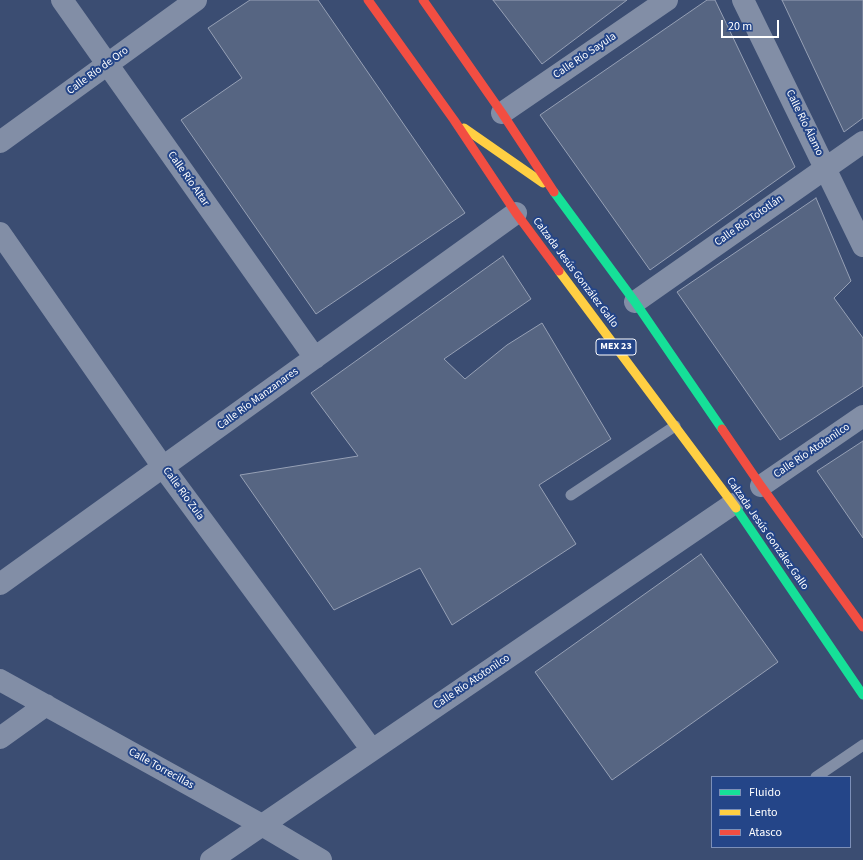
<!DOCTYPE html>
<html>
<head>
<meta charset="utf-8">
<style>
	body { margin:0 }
	#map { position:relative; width:863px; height:860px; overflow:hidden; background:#3b4d72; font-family:"Source Sans 3",sans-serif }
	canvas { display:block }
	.legend { position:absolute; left:711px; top:776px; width:140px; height:72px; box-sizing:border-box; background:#244588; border:1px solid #7c8fb8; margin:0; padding:5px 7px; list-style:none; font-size:12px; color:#fff }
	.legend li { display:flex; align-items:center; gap:8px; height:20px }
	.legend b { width:20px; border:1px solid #7c8fb8 }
	.scale { position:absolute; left:721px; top:20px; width:58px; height:18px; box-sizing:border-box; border:2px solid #fff; border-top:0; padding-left:5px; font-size:12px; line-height:14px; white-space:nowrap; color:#fff; -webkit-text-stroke:3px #244588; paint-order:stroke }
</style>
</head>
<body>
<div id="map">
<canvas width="863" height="860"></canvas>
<ul class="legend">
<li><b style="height:5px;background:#16e098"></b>Fluido</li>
<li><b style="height:5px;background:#ffcf43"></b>Lento</li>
<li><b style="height:5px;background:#f24e42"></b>Atasco</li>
</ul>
<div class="scale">20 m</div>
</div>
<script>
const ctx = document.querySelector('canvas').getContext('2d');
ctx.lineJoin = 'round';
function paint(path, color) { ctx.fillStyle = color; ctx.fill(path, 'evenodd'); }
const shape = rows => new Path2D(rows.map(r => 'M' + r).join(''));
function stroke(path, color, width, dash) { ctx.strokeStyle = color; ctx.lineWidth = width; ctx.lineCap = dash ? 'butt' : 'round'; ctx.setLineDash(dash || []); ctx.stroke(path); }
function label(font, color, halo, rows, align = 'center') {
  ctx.font = font + ' "Source Sans 3",sans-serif'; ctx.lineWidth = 4; ctx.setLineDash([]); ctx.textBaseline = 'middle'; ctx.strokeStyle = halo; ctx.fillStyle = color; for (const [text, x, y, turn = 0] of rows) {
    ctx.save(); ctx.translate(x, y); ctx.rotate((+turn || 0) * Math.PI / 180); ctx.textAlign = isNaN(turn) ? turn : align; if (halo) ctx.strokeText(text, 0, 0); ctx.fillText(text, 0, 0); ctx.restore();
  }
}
const building = shape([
	[250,0,318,0,465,213,316,314,181,120,242,78,208,28,250,0],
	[493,0,627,0,542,64,493,0],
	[707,0,715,0,795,167,650,270,540,115,707,0],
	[782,0,863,0,863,118,844,132,782,0],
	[816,198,851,281,834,298,863,338,863,386,780,440,677,292,816,198],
	[503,256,531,299,444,359,465,379,507,345,542,323,611,439,539,485,576,544,452,625,420,568,334,610,240,475,358,456,311,393,503,256],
	[863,441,863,538,817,471,863,441],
	[701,554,778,662,612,780,535,672,701,554]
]);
paint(building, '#566582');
stroke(building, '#96a0b5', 1);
stroke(shape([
	[571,495,675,426],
	[816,777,863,745]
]), '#828ea6', 11);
stroke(shape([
	[62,0,315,358],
	[743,0,863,246],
	[502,113,667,0],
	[0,142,196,0],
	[0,233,163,467,372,750],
	[635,302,863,142],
	[761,486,863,416],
	[0,584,516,213],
	[0,680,262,825,321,860],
	[0,738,46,705],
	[211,860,733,504]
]), '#828ea6', 22);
stroke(shape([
	[554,192,635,302,722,429],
	[736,508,863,695]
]), '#16e098', 9);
stroke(shape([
	[464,128,543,183],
	[559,271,736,508]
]), '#ffcf43', 9);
stroke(shape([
	[368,0,454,120,516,213,559,271],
	[423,0,502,113,554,192],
	[722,429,761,486,863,627]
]), '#f24e42', 9);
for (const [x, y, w] of [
	[616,347,40]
]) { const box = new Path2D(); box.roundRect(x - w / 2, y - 8, w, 16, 3); ctx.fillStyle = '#244588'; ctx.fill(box); stroke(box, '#fff', 1); }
label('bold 10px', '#fff', null, [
	["MEX 23",616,347]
]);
label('11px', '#fff', '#244588', [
	["Calle Río Sayula",585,56,-34],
	["Calle Río de Oro",98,71,-36],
	["Calle Río Álamo",804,123,64],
	["Calle Río Altar",188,179,55],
	["Calle Río Tototlán",749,221,-35],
	["Calzada Jesús González Gallo",575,273,53],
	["Calle Río Manzanares",258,399,-36],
	["Calle Río Atotonilco",812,451,-34],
	["Calle Río Zula",183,494,54],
	["Calzada Jesús González Gallo",767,534,55],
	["Calle Río Atotonilco",472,682,-34],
	["Calle Torrecillas",161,769,29]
]);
</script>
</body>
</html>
